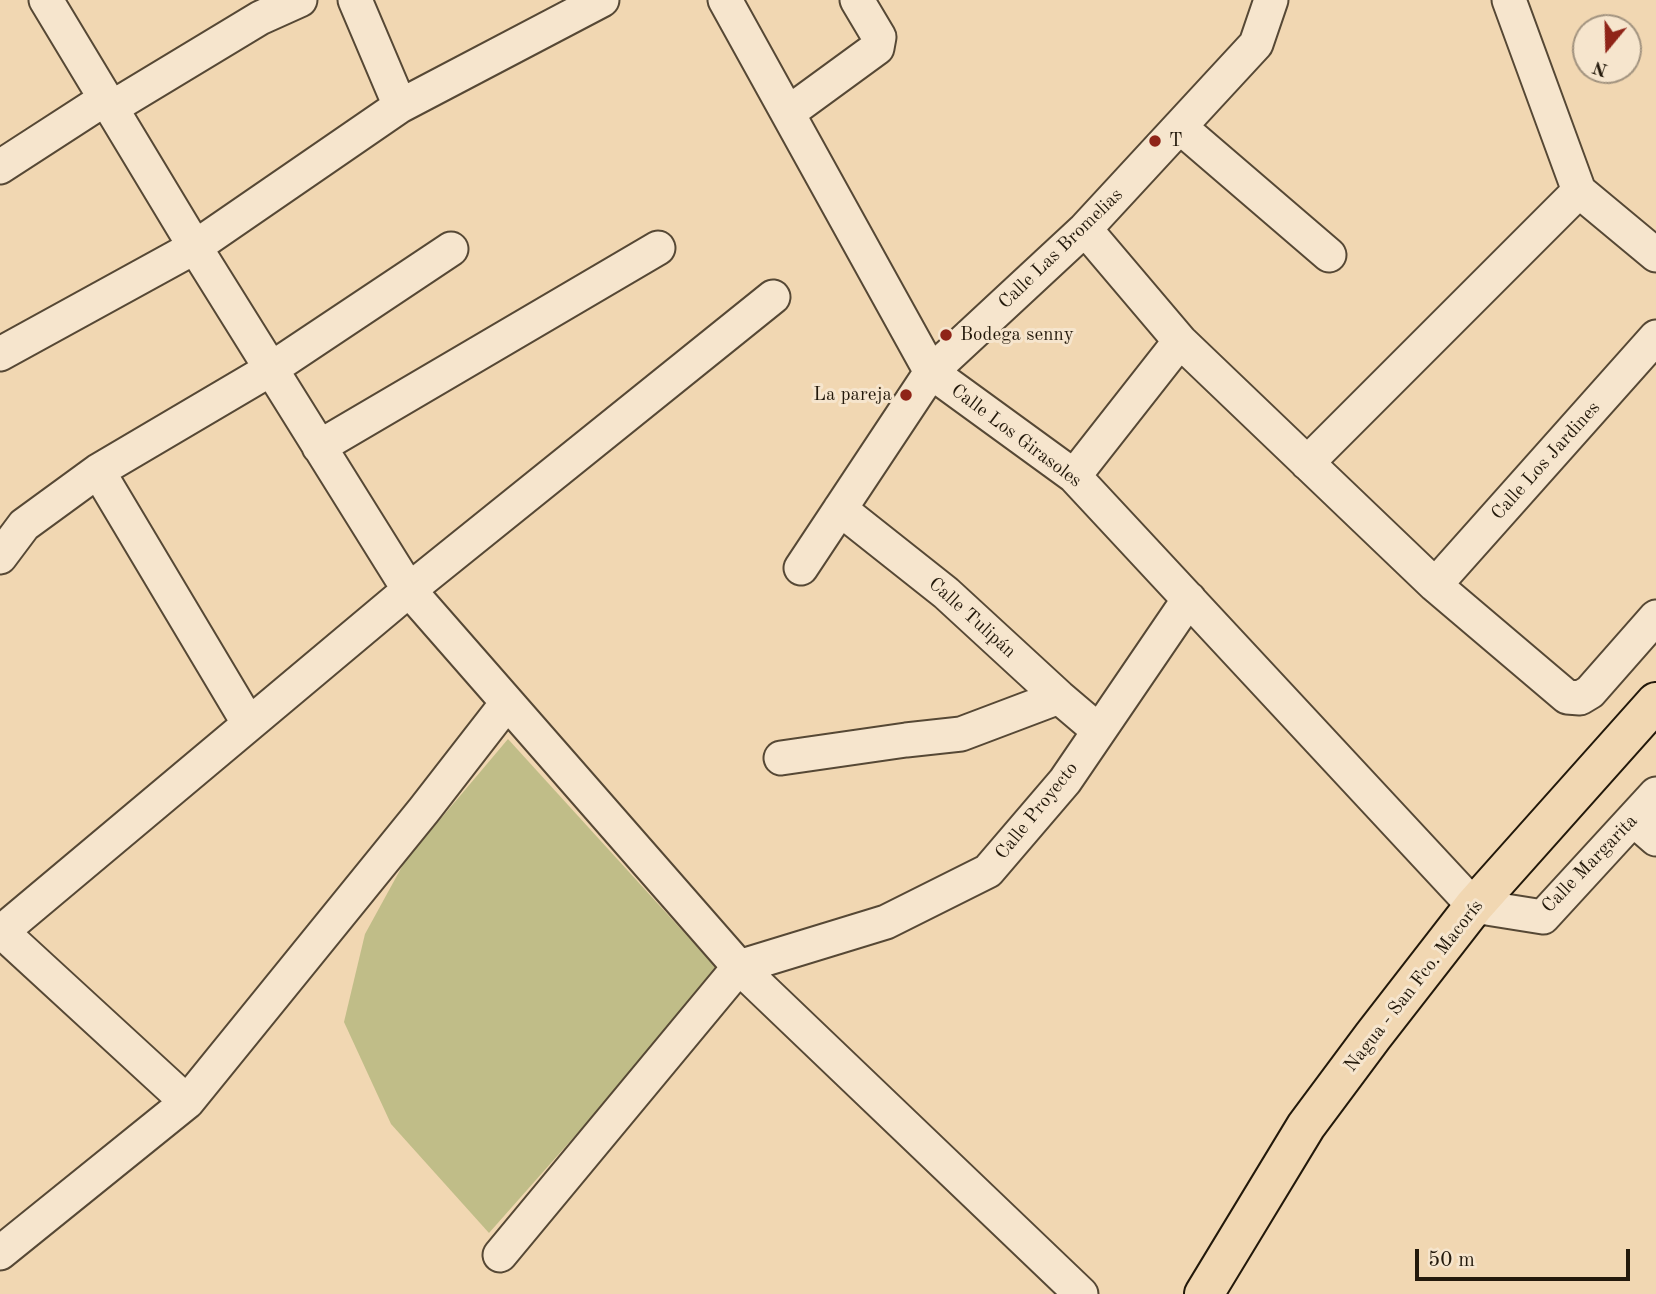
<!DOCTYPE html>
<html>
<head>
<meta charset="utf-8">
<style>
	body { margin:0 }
	#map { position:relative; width:1656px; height:1294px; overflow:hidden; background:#f1d7b2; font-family:"Old Standard TT",serif }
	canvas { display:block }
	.north { position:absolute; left:1572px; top:14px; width:70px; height:70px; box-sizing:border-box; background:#f6e5cd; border:2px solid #a2937f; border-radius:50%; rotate:199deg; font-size:19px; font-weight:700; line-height:28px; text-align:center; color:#23190b }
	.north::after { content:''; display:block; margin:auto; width:24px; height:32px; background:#8f2418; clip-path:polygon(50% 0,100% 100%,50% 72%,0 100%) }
	.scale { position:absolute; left:1415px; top:1249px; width:215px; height:32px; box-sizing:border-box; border:4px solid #23190b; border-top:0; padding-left:9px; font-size:21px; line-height:24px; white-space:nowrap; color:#23190b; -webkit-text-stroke:5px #f6e5cd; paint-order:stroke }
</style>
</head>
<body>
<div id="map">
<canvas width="1656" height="1294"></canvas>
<div class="north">N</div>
<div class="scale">50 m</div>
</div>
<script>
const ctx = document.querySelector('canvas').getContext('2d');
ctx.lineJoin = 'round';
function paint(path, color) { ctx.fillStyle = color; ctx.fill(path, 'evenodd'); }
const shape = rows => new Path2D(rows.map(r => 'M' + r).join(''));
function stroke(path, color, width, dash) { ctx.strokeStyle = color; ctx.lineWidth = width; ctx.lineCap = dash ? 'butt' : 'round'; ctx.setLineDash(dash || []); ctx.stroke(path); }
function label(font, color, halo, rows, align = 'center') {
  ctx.font = font + ' "Old Standard TT",serif'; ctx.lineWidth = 6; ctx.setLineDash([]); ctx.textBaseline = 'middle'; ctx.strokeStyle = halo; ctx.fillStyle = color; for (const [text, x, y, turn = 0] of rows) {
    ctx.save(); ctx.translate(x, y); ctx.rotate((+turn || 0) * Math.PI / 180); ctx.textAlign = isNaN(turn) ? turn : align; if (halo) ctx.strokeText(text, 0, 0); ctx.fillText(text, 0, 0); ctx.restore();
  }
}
paint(shape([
	[508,739,720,972,489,1233,391,1124,344,1022,365,934,405,861]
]), '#c0bd88');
const minor = shape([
	[46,0,195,247,409,590,739,967,1081,1294],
	[355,0,400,106],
	[725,0,931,372,1074,476,1474,906,1543,917,1656,794],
	[1509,0,1579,191,1656,255],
	[111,108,260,18,300,0],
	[788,113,877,48,879,37,857,0],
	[1180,127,1329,255],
	[0,167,105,99],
	[1085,229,1180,341,1435,585,1567,697,1580,698,1590,692,1656,617],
	[0,354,195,247,400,106,602,0],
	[319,447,658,248],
	[1307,463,1579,191],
	[98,471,249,724],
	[1074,476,1180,341],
	[840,509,946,593,1059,697,1099,731],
	[0,557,24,525,98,471,271,369,451,249],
	[801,568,931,372,1085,229,1256,44,1271,0],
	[1435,585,1656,337],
	[781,758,906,740,961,734,1059,697],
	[1633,819,1656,839],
	[2,932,187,1102,424,810,507,703],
	[0,933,409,590,773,297],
	[0,1253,187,1102],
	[500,1255,739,967,886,922,988,871,1065,781,1189,599]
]);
const primary = shape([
	[1204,1294,1306,1126,1373,1036,1474,906,1656,702]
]);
stroke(minor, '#564835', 37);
stroke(primary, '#23190b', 42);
stroke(minor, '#f6e5cd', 33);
stroke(primary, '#f1d7b2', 38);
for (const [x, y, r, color] of [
	[1155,141,7,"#8f2418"],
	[946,335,7,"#8f2418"],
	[906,395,7,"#8f2418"]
]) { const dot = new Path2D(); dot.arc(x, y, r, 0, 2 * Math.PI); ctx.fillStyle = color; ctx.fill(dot); stroke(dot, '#f6e5cd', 2.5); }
label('19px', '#23190b', '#f6e5cd', [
	["T",1169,141],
	["Bodega senny",960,335],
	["La pareja",892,395,"right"]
], 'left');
label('19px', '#23190b', '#f6e5cd', [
	["Calle Las Bromelias",1061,249,-44],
	["Calle Los Girasoles",1016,436,37],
	["Calle Los Jardines",1546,461,-48],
	["Calle Tulipán",972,618,42],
	["Calle Proyecto",1037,811,-51],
	["Calle Margarita",1590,864,-46],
	["Nagua - San Fco. Macorís",1414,986,-52]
]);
</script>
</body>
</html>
